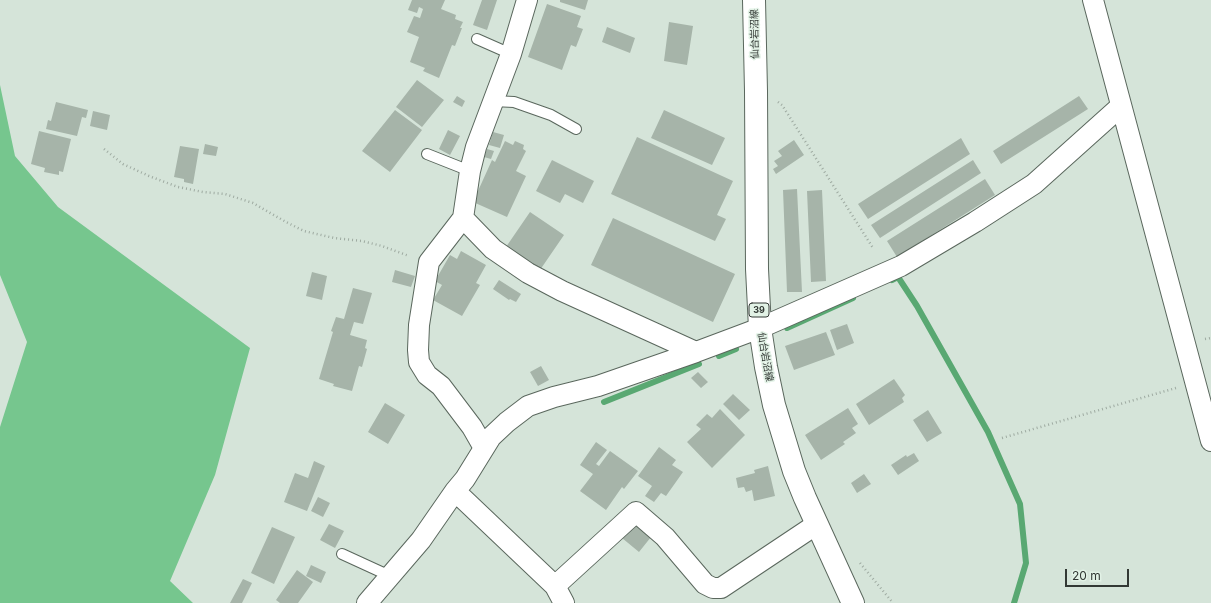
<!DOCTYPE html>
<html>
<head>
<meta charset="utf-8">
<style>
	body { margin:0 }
	#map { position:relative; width:1211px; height:603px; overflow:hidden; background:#d5e4d9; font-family:Inter,sans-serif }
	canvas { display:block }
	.scale { position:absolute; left:1065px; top:569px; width:64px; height:18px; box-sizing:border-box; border:2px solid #323834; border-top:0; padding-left:5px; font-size:12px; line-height:14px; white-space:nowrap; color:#323834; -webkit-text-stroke:3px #e2f2e6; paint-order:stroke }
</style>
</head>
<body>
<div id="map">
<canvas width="1211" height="603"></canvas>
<div class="scale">20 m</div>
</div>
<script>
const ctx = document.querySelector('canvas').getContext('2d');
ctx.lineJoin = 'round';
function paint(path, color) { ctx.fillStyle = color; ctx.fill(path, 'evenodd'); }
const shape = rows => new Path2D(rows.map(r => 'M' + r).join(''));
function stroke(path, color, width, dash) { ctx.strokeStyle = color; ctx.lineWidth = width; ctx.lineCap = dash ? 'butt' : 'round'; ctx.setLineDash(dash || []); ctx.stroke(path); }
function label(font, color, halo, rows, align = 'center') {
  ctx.font = font + ' Inter,"Noto Sans JP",sans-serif'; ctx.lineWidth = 3; ctx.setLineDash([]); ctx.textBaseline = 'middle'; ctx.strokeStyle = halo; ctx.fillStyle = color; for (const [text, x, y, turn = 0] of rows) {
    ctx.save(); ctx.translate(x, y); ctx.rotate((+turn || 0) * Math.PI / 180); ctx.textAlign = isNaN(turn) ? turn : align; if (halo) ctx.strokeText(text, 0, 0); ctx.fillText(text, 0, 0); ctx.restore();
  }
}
paint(shape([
	[0,85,15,156,58,207,250,348,215,475,170,581,193,603,0,603,0,427,27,342,0,275]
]), '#76c68e');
stroke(shape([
	[892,280,898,277,917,306,988,432,1020,504,1026,563,1014,603],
	[787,328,853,298],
	[719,356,736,349],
	[604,402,699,364]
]), '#59a872', 6);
paint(shape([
	[412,0,445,0,441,9,456,15,455,19,463,22,460,28,462,28,455,46,452,45,439,78,423,71,425,68,410,62,419,37,407,32,414,16,420,18,423,9,419,7,417,13,408,10],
	[482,0,497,0,487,30,473,25],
	[560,0,588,0,585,10,560,2],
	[547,4,581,16,577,27,583,29,576,47,571,45,562,70,528,57],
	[669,22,693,26,687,65,664,61],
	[607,27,635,38,630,53,602,42],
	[417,80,444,100,422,127,396,107],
	[457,96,465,101,462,107,453,102],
	[1079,96,1088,109,1001,164,993,151],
	[56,102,88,110,86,118,82,117,77,136,46,129,48,120,51,121],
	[395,110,422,130,390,172,362,151],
	[664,110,725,138,712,165,651,138],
	[93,111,110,115,107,130,90,126],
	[448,130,460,136,450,155,439,149],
	[39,131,71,139,63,172,59,171,59,175,44,172,45,168,31,164],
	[493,132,504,135,500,148,489,145],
	[637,137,733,181,717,215,726,219,715,241,611,194],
	[961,138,970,154,868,219,858,204],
	[794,140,804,155,776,174,773,169,778,166,774,161,782,156,778,151],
	[505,141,513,145,515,141,524,145,523,149,526,151,516,171,526,176,507,217,473,202,492,160,495,162],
	[205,144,218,147,216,156,203,154],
	[180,146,199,149,193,184,184,182,184,179,174,177],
	[487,149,494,151,491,159,484,157],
	[552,160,594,181,583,203,565,194,560,203,536,191],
	[973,160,981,173,880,238,871,225],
	[985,179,995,195,897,257,887,241],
	[797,189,802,292,787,292,783,190],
	[822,190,826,281,811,282,807,191],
	[530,212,564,235,540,270,506,247],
	[613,218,735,274,713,322,591,265],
	[461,251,486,265,476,283,480,285,462,316,433,300,442,285,435,281,450,255,457,259],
	[395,270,415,276,411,287,392,282],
	[312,272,327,276,322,300,306,296],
	[499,280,521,294,516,302,510,299,509,300,493,289],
	[353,288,372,293,363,324,354,322,350,335,367,340,365,348,367,349,362,367,359,366,352,391,333,386,334,384,319,379,333,332,331,331,336,317,344,319],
	[847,324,854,343,837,350,830,330],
	[826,332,835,355,794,370,785,346],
	[541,366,549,380,538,386,530,372],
	[698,372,708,382,701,388,691,378],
	[894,379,905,395,902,398,904,402,869,425,856,404],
	[733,394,750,410,739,420,723,404],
	[385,403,405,415,388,444,368,432],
	[848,408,858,424,852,428,856,433,843,442,845,444,821,460,805,435],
	[720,409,745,435,712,468,687,442,701,429,696,425,707,414,712,418],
	[928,410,942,433,927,442,913,420],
	[596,442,607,450,596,464,599,466,610,451,638,471,624,489,622,487,606,510,580,491,593,474,580,465],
	[659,447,676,460,672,465,683,472,666,496,661,493,654,502,645,496,652,486,638,476],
	[914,453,919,461,898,475,891,465,906,455,907,457],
	[314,461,325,466,307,511,284,502,295,473,308,478],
	[768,466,775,496,754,501,752,490,746,492,744,487,738,488,736,478,755,473,754,470],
	[864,474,871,484,857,493,851,483],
	[318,497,330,503,323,517,311,511],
	[634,523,651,537,639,552,622,538],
	[329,524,344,531,335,548,320,540],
	[272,527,295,537,274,584,251,573],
	[311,565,326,572,321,583,306,576],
	[297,570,313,582,298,603,280,603,276,600],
	[243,579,252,583,242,603,230,603]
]), '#a6b4a9');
const service = shape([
	[477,39,511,54],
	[493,101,514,102,551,115,576,129],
	[427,154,470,171],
	[342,554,390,576]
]);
const minor = shape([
	[527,0,511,54,476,147,470,171,463,218,493,249,528,273,562,291,696,352],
	[1093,0,1211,441],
	[463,218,429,262,419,325,418,350,419,362,427,375,441,386,472,427,484,448],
	[455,491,555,586,636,512,665,537,705,584,713,588,721,588,817,524],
	[555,586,564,603],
	[367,603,421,540,455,491,465,479,491,437,507,422,528,406,554,397,598,386,696,352,760,328,901,266,975,222,1034,184,1121,106]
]);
const primary = shape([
	[754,0,756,91,757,269,760,328,766,367,774,405,794,471,805,498,853,603]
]);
stroke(service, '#5a675d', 12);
stroke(minor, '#5a675d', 22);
stroke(primary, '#5a675d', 24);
stroke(shape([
	[778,102,782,105,873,248],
	[104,149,123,164,149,176,178,187,203,192,225,194,253,203,286,222,304,231,334,238,362,241,382,246,409,256],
	[1205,339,1211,338],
	[1002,438,1176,388],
	[860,563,893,603]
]), '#9eaaa1', 2.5, [1, 3]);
stroke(service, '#fff', 10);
stroke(minor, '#fff', 20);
stroke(primary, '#fff', 22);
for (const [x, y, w] of [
	[759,310,20]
]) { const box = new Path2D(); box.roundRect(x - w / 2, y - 7, w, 14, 3); ctx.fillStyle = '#e2f2e6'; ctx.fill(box); stroke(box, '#323834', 1); }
label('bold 9px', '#323834', null, [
	["39",759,310]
]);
label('10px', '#323834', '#e2f2e6', [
	["仙台岩沼線",755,34,-91],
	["仙台岩沼線",765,357,80]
]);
</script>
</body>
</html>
